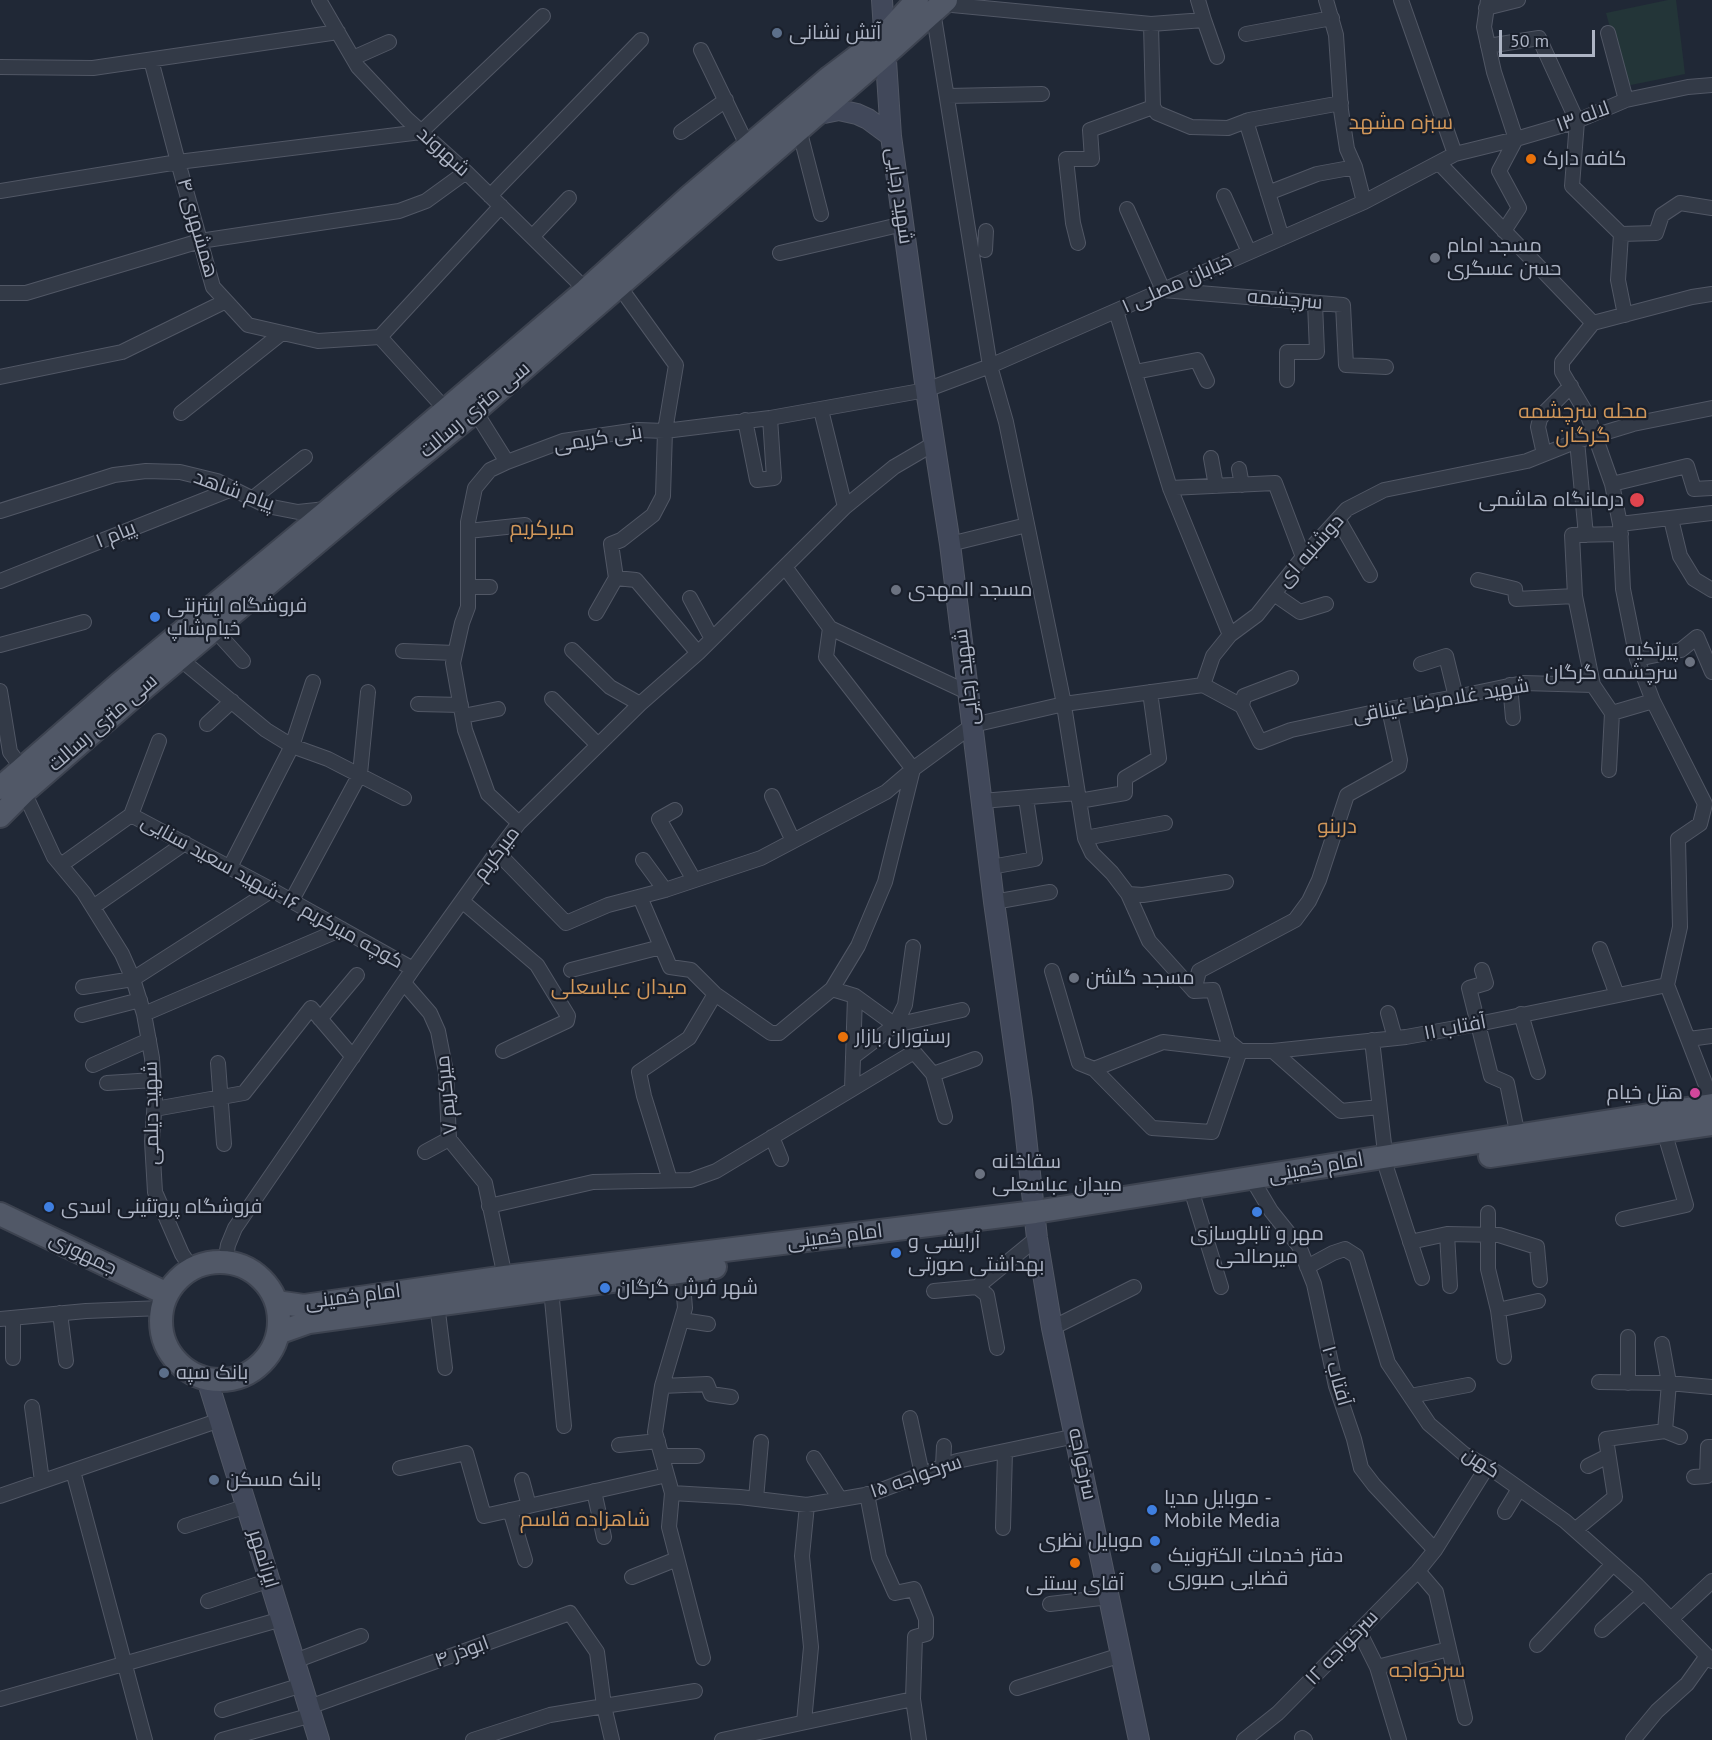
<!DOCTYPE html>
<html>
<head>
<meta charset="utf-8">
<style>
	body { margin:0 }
	#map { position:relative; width:1712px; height:1740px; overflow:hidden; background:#202836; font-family:"PT Sans",sans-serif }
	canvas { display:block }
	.scale { position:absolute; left:1499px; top:30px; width:96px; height:27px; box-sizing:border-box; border:3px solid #adb4c4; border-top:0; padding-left:8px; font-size:18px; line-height:21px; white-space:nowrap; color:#adb4c4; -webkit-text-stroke:4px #191f2b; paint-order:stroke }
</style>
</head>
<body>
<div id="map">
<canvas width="1712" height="1740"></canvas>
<div class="scale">50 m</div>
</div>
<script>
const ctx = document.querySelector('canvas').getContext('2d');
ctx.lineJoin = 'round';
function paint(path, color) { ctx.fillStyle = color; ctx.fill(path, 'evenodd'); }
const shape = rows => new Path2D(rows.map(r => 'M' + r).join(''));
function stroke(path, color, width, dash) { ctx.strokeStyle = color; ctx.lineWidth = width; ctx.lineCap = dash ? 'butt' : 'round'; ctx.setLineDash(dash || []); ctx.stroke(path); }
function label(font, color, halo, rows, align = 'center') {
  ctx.font = font + ' "PT Sans",Cairo,sans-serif'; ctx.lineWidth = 4.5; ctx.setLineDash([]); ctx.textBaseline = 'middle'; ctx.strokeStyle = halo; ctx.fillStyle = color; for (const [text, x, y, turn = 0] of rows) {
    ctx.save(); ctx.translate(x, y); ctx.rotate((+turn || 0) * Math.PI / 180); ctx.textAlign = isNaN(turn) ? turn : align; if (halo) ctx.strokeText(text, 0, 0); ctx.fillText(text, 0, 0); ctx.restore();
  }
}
paint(shape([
	[1668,0,1676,0,1685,74,1626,86,1606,13]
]), '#233538');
const street = shape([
	[319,0,358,67,407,119,466,172,586,290],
	[1198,0,1204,20],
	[1326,0,1336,35,1341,110,1347,149,1355,167,1364,202],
	[1401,0,1455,154],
	[1488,0,1484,27,1494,72,1516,139,1499,171,1519,208,1504,231],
	[942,4,1151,24,1204,20,1217,57],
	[1486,8,1518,0],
	[933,11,990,366,1006,422,1063,699,1085,838,1092,853,1112,873,1128,894,1149,941,1194,991],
	[1151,24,1153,107],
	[1608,33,1626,100],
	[1246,34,1332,18],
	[1488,46,1539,38,1577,121,1572,186,1621,234],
	[701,50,748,147],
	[353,58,389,42],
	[151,60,178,162,213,287,248,325,318,341,380,337],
	[0,67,93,68,338,32],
	[947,96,1042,94],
	[1153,107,1157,113,1191,127,1228,128,1249,120,1341,103],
	[1246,121,1282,238],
	[799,129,821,214],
	[681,132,726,100],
	[1439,163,1593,323],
	[0,191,178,162,421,132,543,16],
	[1268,193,1317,174,1355,167],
	[490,196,641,40],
	[1224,196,1249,252],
	[1127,209,1163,290,1343,305,1346,365,1386,367],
	[1621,234,1656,233,1662,215,1680,203,1712,208],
	[1621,234,1618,280,1625,315],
	[532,237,569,198],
	[1078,243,1073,223,1066,159,1092,159,1090,130,1153,107],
	[985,250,986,231],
	[780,253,903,224],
	[0,293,26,293,200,241,399,211,426,201,466,172],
	[1116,311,1170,488,1230,635],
	[1593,323,1562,362,1562,372,1588,416,1612,484,1620,524,1623,589,1637,659,1653,701,1705,804,1700,824,1678,839,1680,927,1667,985],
	[1593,323,1692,297,1712,294],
	[380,337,501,206],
	[380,337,446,410],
	[1135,372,1197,360,1207,381],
	[0,377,122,352,226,301],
	[1287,380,1287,352,1317,352,1315,303],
	[821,410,845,507],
	[475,411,507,462],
	[181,413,282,333],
	[745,420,757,480,774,478,770,418],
	[1577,441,1586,535],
	[1544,454,1538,427,1540,419,1545,412,1571,386],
	[1211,458,1216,486],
	[1239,469,1242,485],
	[1612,484,1687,466,1694,489,1712,488],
	[1170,488,1275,483,1303,557],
	[252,499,305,457],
	[0,511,114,475,146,471,180,472,217,481,267,506,298,512,326,509],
	[1338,519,1370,575],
	[1671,519,1680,556,1694,579,1712,590],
	[1620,524,1712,513],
	[468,531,525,525],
	[950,544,1027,525],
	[785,567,830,628,969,693],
	[616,578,636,580,698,653],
	[1478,580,1515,589,1516,599,1575,596],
	[0,581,232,489],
	[468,587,490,587],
	[1274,594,1300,612,1326,604],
	[690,598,712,639],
	[596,613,616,578,611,544,621,540,653,515,663,496,665,431,676,365,619,286],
	[830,628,826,657,913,769],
	[214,629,243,661],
	[0,645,84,622],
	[572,650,610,687,640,704],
	[403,651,455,653],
	[179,658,266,730,292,746,328,759,404,798],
	[1637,659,1681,650,1697,637,1712,672],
	[1421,664,1446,656,1456,697],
	[1203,685,1242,706,1260,742,1291,730,1389,709,1456,697,1523,683,1593,685,1612,713],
	[1510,685,1513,718],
	[1593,685,1575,596,1572,535,1621,534],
	[0,691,10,752,22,768],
	[552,699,598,745],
	[418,704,461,705],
	[1242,706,1244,696,1291,678],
	[1612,713,1653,701],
	[463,716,498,709],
	[207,724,232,701],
	[1609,770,1612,713],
	[24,792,54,857,84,893,122,954,133,979,144,1014,152,1058,155,1099,152,1141,155,1192,182,1254,192,1269],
	[772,796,793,841],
	[982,801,1077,793],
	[1079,801,1125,793,1125,778,1159,758,1150,692],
	[675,810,659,819,694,880],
	[131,815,272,890,413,969],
	[519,823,488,794,465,730,453,663,462,623,468,607,468,522,475,488,490,470,507,462,563,441,638,430,665,431,770,418,926,390,990,366,1364,202,1455,154,1516,139,1577,121,1626,100,1688,87,1712,85],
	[1085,838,1165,823],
	[497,852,566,923,608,905,665,890,761,858,886,792,913,769,973,725,1064,704,1203,685,1213,656,1230,635,1257,615,1303,557,1347,509,1384,490,1527,461,1577,441,1633,424,1712,408],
	[643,860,665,890],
	[61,865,131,815,159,741],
	[230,867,292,746,313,682],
	[991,867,1035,859,1026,798],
	[1128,894,1143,895,1226,882],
	[640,897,670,967,691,970,715,994,771,1033,779,1033,832,989,858,946,885,882,913,769],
	[292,900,360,774,368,692],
	[462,901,537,965,568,1016,567,1021,503,1051],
	[994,902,1050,892],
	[93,907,185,843],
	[1600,949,1617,995],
	[571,970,661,947],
	[1482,970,1486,983,1469,988,1491,1076,1507,1083,1518,1136],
	[1052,971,1079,1063,1094,1069,1152,1128,1212,1132,1240,1051],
	[404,983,430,1013,438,1031,446,1072,449,1139,485,1183,505,1277],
	[1667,985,1712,1101],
	[83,987,133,979,272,890],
	[832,989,855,996,895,1025],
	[1194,991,1199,971,1295,920,1309,901,1319,880,1347,795,1399,766,1400,760,1389,709],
	[1194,991,1213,990,1228,1041,1240,1051],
	[1388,1013,1395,1038],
	[144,1014,342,929],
	[1521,1014,1538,1072],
	[82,1015,140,1000],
	[320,1019,357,975],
	[895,1025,905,1005,913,947],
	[1689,1039,1712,1036],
	[1372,1040,1387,1170,1422,1278],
	[1273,1051,1341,1111,1379,1107],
	[853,1057,895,1025,962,1010],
	[218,1063,224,1144],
	[93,1065,149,1040],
	[1094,1069,1163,1042,1240,1051,1273,1051,1406,1037,1478,1024,1667,985],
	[933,1074,975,1059],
	[107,1083,154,1080],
	[852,1089,855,996],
	[155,1109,244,1093,311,1008,353,1057],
	[772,1137,781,1159],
	[425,1152,449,1139],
	[1252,1179,1271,1211,1299,1246,1314,1284,1336,1386,1354,1439,1361,1468,1374,1485,1435,1550],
	[670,1180,644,1096,639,1072,689,1038,715,994],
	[1194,1199,1221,1287],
	[489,1206,593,1182,691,1180,716,1171,914,1052,933,1074,945,1117],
	[1488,1213,1488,1269,1498,1310,1504,1357],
	[1623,1219,1686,1205,1664,1131],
	[1447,1234,1450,1286],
	[1410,1242,1447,1234,1499,1235,1537,1247,1540,1280],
	[225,1262,228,1245,235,1228,413,969,497,852,519,823,640,704,698,653,845,507,894,467,935,443],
	[1307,1267,1333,1253,1345,1249,1356,1256,1388,1363,1429,1424,1464,1454,1496,1472,1565,1521,1637,1585,1712,1661],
	[682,1271,685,1308,662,1386,655,1432,672,1493,669,1527,703,1658],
	[977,1287,987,1295,997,1348],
	[551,1289,564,1426],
	[934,1291,977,1287,1037,1238],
	[437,1304,445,1368],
	[1498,1310,1538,1301],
	[60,1313,66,1361],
	[0,1319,86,1311,162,1308],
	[682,1320,708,1324],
	[1052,1328,1134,1287],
	[1628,1337,1628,1383],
	[1662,1344,1669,1383,1665,1431],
	[13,1358,13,1318],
	[1599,1382,1669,1383,1712,1387],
	[662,1386,707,1384,711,1394,731,1397],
	[1410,1396,1468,1385],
	[32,1407,42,1481],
	[910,1418,922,1474],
	[619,1445,658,1441],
	[662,1456,697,1456],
	[814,1458,840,1499],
	[943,1466,944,1446],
	[1588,1466,1608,1456],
	[400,1468,466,1453,484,1516,667,1475],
	[73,1471,145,1740],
	[1694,1477,1707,1476,1708,1447,1712,1447],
	[522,1480,529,1506],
	[594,1491,604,1537],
	[672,1493,740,1497,807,1505,871,1494,957,1461,1076,1436],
	[867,1494,879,1557,895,1593,914,1589,926,1619,926,1634,915,1637,913,1699,919,1740],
	[0,1496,220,1420],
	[756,1499,761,1442],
	[510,1510,525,1560],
	[1505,1512,1519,1489],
	[185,1526,247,1506],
	[1003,1528,1005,1451],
	[1575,1530,1615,1497,1606,1439,1665,1431,1680,1437],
	[1418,1571,1436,1592,1465,1718],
	[632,1577,677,1559],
	[208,1601,270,1580],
	[1050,1604,1109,1597],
	[1671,1619,1712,1581],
	[1602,1630,1644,1592],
	[1359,1631,1377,1667,1399,1740],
	[1537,1645,1613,1564],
	[295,1661,361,1636],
	[1377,1667,1449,1649],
	[1017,1688,1121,1655],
	[0,1699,282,1619],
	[309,1707,570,1613,597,1652,604,1706,612,1740],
	[222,1710,302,1685],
	[804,1722,811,1647,802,1556,807,1505],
	[1302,1738,1305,1740],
	[222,1740,312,1715],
	[473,1740,550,1715,695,1691],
	[722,1740,913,1699],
	[1244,1740,1278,1713,1418,1571,1435,1550,1487,1467],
	[1633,1740,1657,1711,1687,1684,1707,1656]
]);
const secondary = shape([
	[882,0,891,136,926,390,950,544,994,902,1022,1100,1037,1238,1052,1328,1139,1740],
	[814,115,839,110,857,114,868,119,891,136],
	[207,1379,319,1740]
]);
const primary = shape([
	[0,788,119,684,330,509,586,290,689,197,830,77,884,36,917,0],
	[0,816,24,792,131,699,390,481,467,418,886,54,946,0],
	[1490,1156,1712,1124],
	[0,1214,167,1294],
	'161 1321a59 59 0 1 1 118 0a59 59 0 1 1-118 0Z',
	[276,1302,304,1306,505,1277,1035,1212,1712,1105],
	[278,1333,309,1322,715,1267]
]);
stroke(street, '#515765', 16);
stroke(secondary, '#515765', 22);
stroke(primary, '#3d4350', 26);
stroke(street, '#333a47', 14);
stroke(secondary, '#41485a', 20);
stroke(primary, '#515867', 22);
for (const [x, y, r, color] of [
	[777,33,6,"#5c6f8a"],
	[1531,159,6,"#e8710a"],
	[1435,258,6,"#6b7280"],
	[1637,500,8,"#e0444e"],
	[896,590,6,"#6b7280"],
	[155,617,6,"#3f7fe0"],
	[1690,662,6,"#6b7280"],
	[1074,978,6,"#6b7280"],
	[843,1037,6,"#e8710a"],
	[1695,1093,6,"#d1479c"],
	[980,1174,6,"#6b7280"],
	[49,1207,6,"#3f7fe0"],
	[1257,1212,6,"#3f7fe0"],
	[896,1253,6,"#3f7fe0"],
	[605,1288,6,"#3f7fe0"],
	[164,1373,6,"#5c6f8a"],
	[214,1480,6,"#5c6f8a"],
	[1152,1510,6,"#3f7fe0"],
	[1155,1541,6,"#3f7fe0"],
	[1075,1563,6,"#e8710a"],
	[1156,1568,6,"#5c6f8a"]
]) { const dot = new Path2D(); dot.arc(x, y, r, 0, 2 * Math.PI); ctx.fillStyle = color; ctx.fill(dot); stroke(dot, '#191f2b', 2); }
label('20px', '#adb4c4', '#191f2b', [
	["آتش نشانی",789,33],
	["کافه دارک",1543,159],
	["مسجد امام",1447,246],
	["حسن عسگری",1447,269],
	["درمانگاه هاشمی",1624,500,"right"],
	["مسجد المهدی",908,590],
	["فروشگاه اینترنتی",167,606],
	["خیام‌شاپ",167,629],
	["پیرتکیه",1678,650,"right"],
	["سرچشمه گرگان",1678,673,"right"],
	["مسجد گلشن",1086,978],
	["رستوران بازار",855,1037],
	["هتل خیام",1683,1093,"right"],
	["سقاخانه",992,1162],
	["میدان عباسعلی",992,1185],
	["فروشگاه پروتئینی اسدی",61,1207],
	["مهر و تابلوسازی",1257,1234,"center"],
	["میرصالحی",1257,1257,"center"],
	["آرایشی و",908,1242],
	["بهداشتی صورتی",908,1265],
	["شهر فرش گرگان",617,1288],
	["بانک سپه",176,1373],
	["بانک مسکن",226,1480],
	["موبایل مدیا -",1164,1498],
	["Mobile Media",1164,1521],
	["موبایل نظری",1143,1541,"right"],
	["دفتر خدمات الکترونیک",1168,1556],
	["قضایی صبوری",1168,1579],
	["آقای بستنی",1075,1584,"center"]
], 'left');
label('20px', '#adb4c4', '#191f2b', [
	["لاله ۱۳",1583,117,-20],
	["شهروند",443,152,42],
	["شهید رجایی",899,196,82],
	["همشهری ۴",197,228,74],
	["خیابان مصلی ۱",1177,284,-24],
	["سرچشمه",1285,300,5],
	["سی متری رسالت",475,410,-40],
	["بنی کریمی",598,439,-9],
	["پیام شاهد",234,491,20],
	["۱ پیام",116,535,-22],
	["دوشنبه ای",1311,551,-49],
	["شهید رجایی",967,677,-97],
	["شهید غلامرضا غیناقی",1441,701,-10],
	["سی متری رسالت",103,723,-41],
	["میرکریم",497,854,-53],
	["کوچه میرکریم ۱۶-شهید سعید سنایی",272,892,29],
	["آفتاب ۱۱",1455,1028,-11],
	["۷ میرکریم",447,1095,-96],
	["شهید دیلمی",152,1113,-91],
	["امام خمینی",1316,1168,-10],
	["امام خمینی",835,1237,-7],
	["جمهوری",83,1254,26],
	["امام خمینی",353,1297,-7],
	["۱۰ آفتاب",1336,1376,74],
	["کهن",1481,1463,33],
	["سرخواجه",1082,1464,78],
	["سرخواجه ۱۵",916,1477,-19],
	["ایرانمهر",263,1559,73],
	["۱۲ سرخواجه",1342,1648,-46],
	["ابوذر ۴",462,1652,-20]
]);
label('21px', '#d1975a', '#191f2b', [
	["سبزه مشهد",1401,123],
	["محله سرچشمه",1583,412],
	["گرگان",1583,436],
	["میرکریم",542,529],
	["دربنو",1337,827],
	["میدان عباسعلی",619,988],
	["شاهزاده قاسم",585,1520],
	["سرخواجه",1427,1671]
]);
</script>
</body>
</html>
